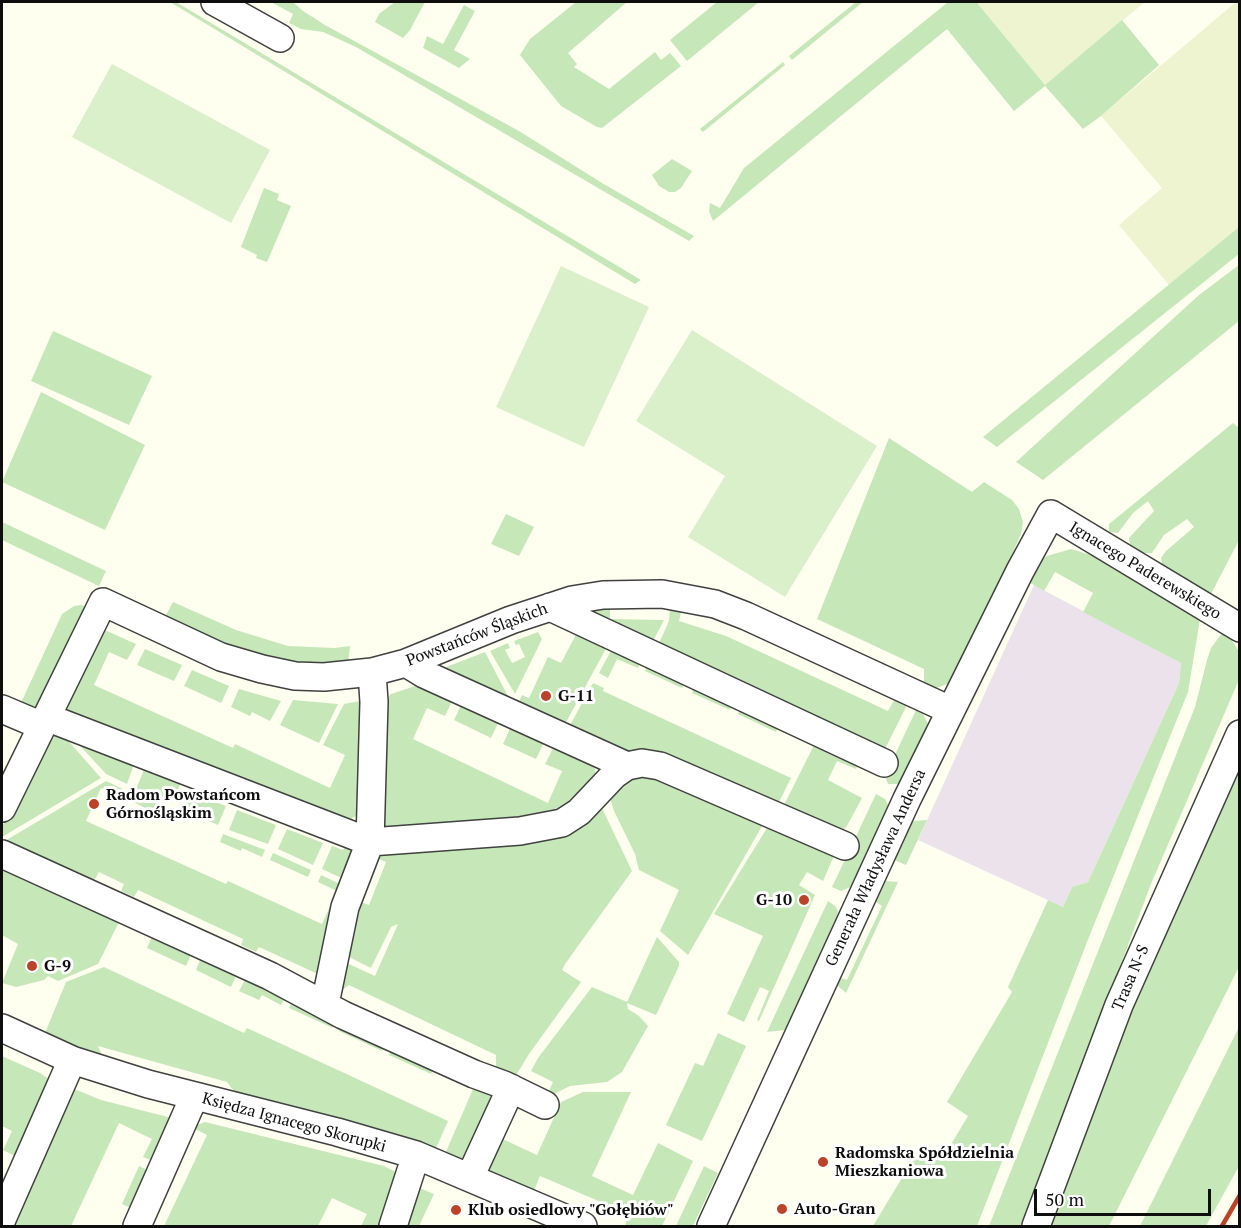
<!DOCTYPE html>
<html>
<head>
<meta charset="utf-8">
<style>
	body { margin:0 }
	#map { position:relative; width:1241px; height:1228px; overflow:hidden; background:#feffef; font-family:"PT Serif",serif }
	canvas { display:block }
	.frame { position:absolute; inset:0; border:3px solid #0e0e0e; pointer-events:none }
	.scale { position:absolute; left:1034px; top:1189px; width:177px; height:27px; box-sizing:border-box; border:3px solid #0e0e0e; border-top:0; padding-left:8px; font-size:18px; line-height:21px; white-space:nowrap; color:#0e0e0e; -webkit-text-stroke:4px #fff; paint-order:stroke }
</style>
</head>
<body>
<div id="map">
<canvas width="1241" height="1228"></canvas>
<div class="frame"></div>
<div class="scale">50 m</div>
</div>
<script>
const ctx = document.querySelector('canvas').getContext('2d');
ctx.lineJoin = 'round';
function paint(path, color) { ctx.fillStyle = color; ctx.fill(path, 'evenodd'); }
const shape = rows => new Path2D(rows.map(r => 'M' + r).join(''));
function stroke(path, color, width, dash) { ctx.strokeStyle = color; ctx.lineWidth = width; ctx.lineCap = dash ? 'butt' : 'round'; ctx.setLineDash(dash || []); ctx.stroke(path); }
function label(font, color, halo, rows, align = 'center') {
  ctx.font = font + ' "PT Serif",serif'; ctx.lineWidth = 6; ctx.setLineDash([]); ctx.textBaseline = 'middle'; ctx.strokeStyle = halo; ctx.fillStyle = color; for (const [text, x, y, turn = 0] of rows) {
    ctx.save(); ctx.translate(x, y); ctx.rotate((+turn || 0) * Math.PI / 180); ctx.textAlign = isNaN(turn) ? turn : align; if (halo) ctx.strokeText(text, 0, 0); ctx.fillText(text, 0, 0); ctx.restore();
  }
}
paint(shape([
	[1034,585,1181,663,1179,683,1088,882,1072,887,1063,907,918,840]
]), '#ece2eb');
paint(shape([
	[981,2,1145,2,1045,85,978,4],
	[1236,2,1239,2,1239,227,1169,285,1119,225,1162,188,1101,116]
]), '#eef4cf');
paint(shape([
	[170,2,176,2,641,280,635,284],
	[271,2,293,2,303,11,325,25,519,131,602,183,694,236,689,241,356,47,323,32,301,29,289,23,293,14],
	[395,2,425,2,410,30,403,38,375,22,379,14],
	[576,2,627,2,568,53,577,64,574,67,609,89,655,52,661,60,670,53,681,66,602,128,597,127,561,106,520,55,530,39],
	[717,2,759,2,687,61,670,40],
	[856,2,863,2,792,60,789,56],
	[948,2,980,2,978,4,1045,85,1122,20,1159,65,1101,116,1083,129,1045,86,1014,111,947,29,713,221,709,211,710,203,720,208,744,168],
	[464,5,475,11,454,50,470,59,459,68,423,48,427,36,443,44],
	[783,62,785,65,703,132,700,129],
	[672,159,692,171,681,188,675,192,669,192,659,186,652,175],
	[264,188,279,194,277,200,291,206,267,262,256,258,257,255,241,247],
	[1239,227,1239,254,997,447,983,437],
	[1239,265,1239,321,1043,480,1016,462,1199,295],
	[53,331,152,376,129,425,31,381],
	[41,392,145,445,105,530,2,482],
	[1233,423,1239,428,1239,540,1211,594,1162,564,1161,558,1166,551,1194,527,1187,519,1164,535,1152,553,1144,553,1130,544,1129,538,1154,511,1148,501,1133,513,1118,533,1109,532,1109,524],
	[889,438,972,492,984,482,1012,500,1019,509,1023,522,1021,534,982,622,950,683,934,689,924,684,924,669,817,619],
	[506,514,534,527,519,556,491,544],
	[2,522,106,571,99,586,2,540],
	[1071,549,1091,555,1108,563,1200,619,1188,692,1089,937,977,1226,873,1226,920,1148,941,1161,968,1116,947,1102,1012,992,1008,987,1048,900,1063,907,1072,887,1088,882,1179,683,1181,663,1083,612,1093,593,1055,572,1044,591,1027,581,1038,562,1047,556],
	[173,602,236,630,288,646,335,648,350,646,348,664,294,664,227,645,165,617],
	[81,605,91,608,40,714,20,705,62,614,74,606],
	[610,605,610,619,664,620,651,645,576,612],
	[670,606,682,608,679,621,726,636,888,711,893,702,898,698,908,703,883,753,657,648,669,621],
	[98,627,136,644,127,660,109,652,94,685,233,748,235,744,330,788,345,755,323,745,344,704,360,701,366,706,360,814,345,822,71,718,60,706],
	[579,629,609,643,564,726,517,706,522,695,529,698,548,657,561,663],
	[538,632,542,639,515,694,490,651,508,643,510,648,505,650,512,663,525,657,519,644,516,645,514,641],
	[1222,633,1231,639,1238,650,1238,682,1151,884,1022,1226,989,1226,1195,707,1207,660,1211,648],
	[614,645,642,658,638,668,617,659,608,678,599,673],
	[145,649,182,665,174,681,137,665],
	[485,652,512,704,436,671],
	[649,662,687,679,682,688,645,671],
	[192,670,229,686,221,703,184,686],
	[695,682,734,700,730,710,692,693],
	[593,683,604,688,603,691,791,778,776,808,634,755,569,727],
	[418,685,453,699,445,716,427,708,413,739,548,803,562,771,545,764,556,743,593,764,597,777,569,813,383,832,386,699,391,694],
	[239,689,281,701,270,721,252,712,250,716,231,707],
	[464,699,501,717,491,738,454,720],
	[293,700,338,704,319,743,280,725],
	[742,704,781,721,776,732,738,714],
	[917,708,922,712,928,724,927,731,902,781,899,784,888,784,885,776],
	[513,722,546,738,536,759,503,744],
	[55,735,64,736,101,778,2,837,2,827,46,740],
	[71,736,135,761,127,784,106,774],
	[817,739,861,759,856,769,837,761,828,780,862,798,847,826,842,831,781,811],
	[146,765,182,780,172,803,136,789],
	[650,771,765,821,688,955,660,931,679,890,639,870,635,854,614,811,609,795,610,788],
	[1239,773,1239,967,1109,1226,1050,1226,1140,989],
	[106,781,123,789,119,796,101,788,86,821,226,884,228,881,322,924,337,891,318,882,321,875,342,885,320,975,259,947,256,952,241,945,243,939,138,890,134,897,121,891,124,884,99,872,91,886,3,842],
	[133,792,170,809,166,818,129,800],
	[190,792,226,806,218,825,182,809],
	[876,794,885,799,889,807,853,886,841,891,832,887],
	[600,804,632,871,565,964,562,970,581,982,529,1054,512,1082,496,1075,496,1055,349,985,336,995,340,960,375,976,398,924,391,927,371,968,341,953,353,899,369,905,386,862,374,857,382,853],
	[237,810,276,825,268,844,229,830],
	[927,820,906,865,894,860,913,821],
	[770,823,836,851,823,881,807,872,799,885,815,895,759,1021,757,1020,769,991,760,987,744,1022,727,1014,763,936,714,914],
	[287,829,323,843,313,865,278,849],
	[223,834,265,850,262,857,242,848,241,851,220,842],
	[348,842,354,845,348,881,322,869,332,846,343,850],
	[273,853,311,870,308,877,270,860],
	[2,861,123,914,98,964,58,981,48,976,44,980,16,987,2,983,18,944,2,935],
	[886,881,898,882,846,993,837,985,841,978,847,980,882,906,876,902],
	[828,901,835,906,838,911,837,916,786,1030,767,1032],
	[153,934,192,952,186,966,147,948],
	[657,937,679,962,679,966,656,1015,627,1003,628,1009,639,1016,648,1026,622,1072,607,1082,570,1086,546,1098,553,1082,531,1071,538,1058,592,987,627,1002],
	[201,958,237,974,231,987,196,970],
	[104,967,244,1033,247,1028,448,1121,437,1146,435,1150,405,1137,380,1130,240,1099,227,1082,98,1046,106,1064,45,1033,66,982],
	[246,978,285,997,281,1005,262,995,259,1000,239,991],
	[293,1000,335,1022,333,1028,289,1008],
	[342,1025,384,1045,382,1051,339,1031],
	[1239,1027,1239,1166,1206,1226,1140,1226],
	[718,1033,746,1046,702,1141,666,1125,695,1063,703,1066],
	[392,1048,434,1067,431,1074,389,1055],
	[2,1056,40,1073,50,1080,19,1158,3,1150,12,1131,2,1126],
	[484,1084,497,1099,469,1165,445,1154,473,1089],
	[77,1090,101,1100,168,1117,172,1122,158,1163,143,1157,152,1139,119,1123,71,1226,5,1226,70,1091],
	[583,1092,631,1092,592,1176,633,1195,658,1143,693,1161,662,1226,625,1226,629,1214,540,1176,533,1193,483,1170,494,1135,537,1155,561,1102],
	[205,1122,384,1166,394,1171,397,1177,385,1226,361,1226,367,1214,332,1198,318,1226,164,1226,207,1135,191,1127],
	[139,1166,154,1173,137,1211,122,1204],
	[704,1166,718,1173,693,1226,676,1226],
	[417,1187,434,1194,419,1226,400,1226]
]), '#c6e8b9');
paint(shape([
	[112,64,270,150,231,223,72,137],
	[561,266,649,307,584,447,496,407],
	[692,330,877,446,785,597,688,537,725,476,636,421]
]), '#daf0cb');
const minor = shape([
	[215,2,280,38],
	[550,607,884,763],
	[406,663,424,674,627,766],
	[2,709,42,726],
	[46,717,370,842,520,831,562,823,579,812,614,775,627,766,642,763,660,766,845,846],
	[2,808,103,602,221,657,262,669,295,676,324,677,372,672,406,663,511,620,572,600,603,595,662,594,715,604,746,616,950,710],
	[2,854,270,976,343,1015,474,1074,504,1085,545,1105],
	[325,1004,345,907,370,842,374,702,372,672],
	[2,1028,72,1060,148,1084,337,1132,416,1155,583,1226],
	[470,1177,511,1088],
	[2,1219,72,1060],
	[137,1226,194,1097],
	[393,1226,416,1155],
	[711,1226,907,799,1020,571,1051,514,1240,628],
	[1036,1226,1119,1005,1240,734]
]);
stroke(minor, '#414141', 30);
stroke(minor, '#fff', 27);
stroke(shape([
	[1222,1226,1240,1195]
]), '#bb4428', 4.5);
for (const [x, y, r, color] of [
	[546,696,6,"#bb4428"],
	[94,804,6,"#bb4428"],
	[804,900,6,"#bb4428"],
	[32,966,6,"#bb4428"],
	[823,1162,6,"#bb4428"],
	[782,1209,6,"#bb4428"],
	[456,1210,6,"#bb4428"]
]) { const dot = new Path2D(); dot.arc(x, y, r, 0, 2 * Math.PI); ctx.fillStyle = color; ctx.fill(dot); stroke(dot, '#fff', 2); }
label('16px', '#0e0e0e', '#fff', [
	["Ignacego Paderewskiego",1145,571,31],
	["Powstańców Śląskich",477,635,-21],
	["Generała Władysława Andersa",876,868,-65],
	["Trasa N-S",1131,978,-67],
	["Księdza Ignacego Skorupki",294,1123,15]
]);
label('bold 16px', '#0e0e0e', '#fff', [
	["G-11",558,696],
	["Radom Powstańcom",106,795],
	["Górnośląskim",106,813],
	["G-10",792,900,"right"],
	["G-9",44,966],
	["Radomska Spółdzielnia",835,1153],
	["Mieszkaniowa",835,1171],
	["Auto-Gran",794,1209],
	["Klub osiedlowy \"Gołębiów\"",468,1210]
], 'left');
</script>
</body>
</html>
